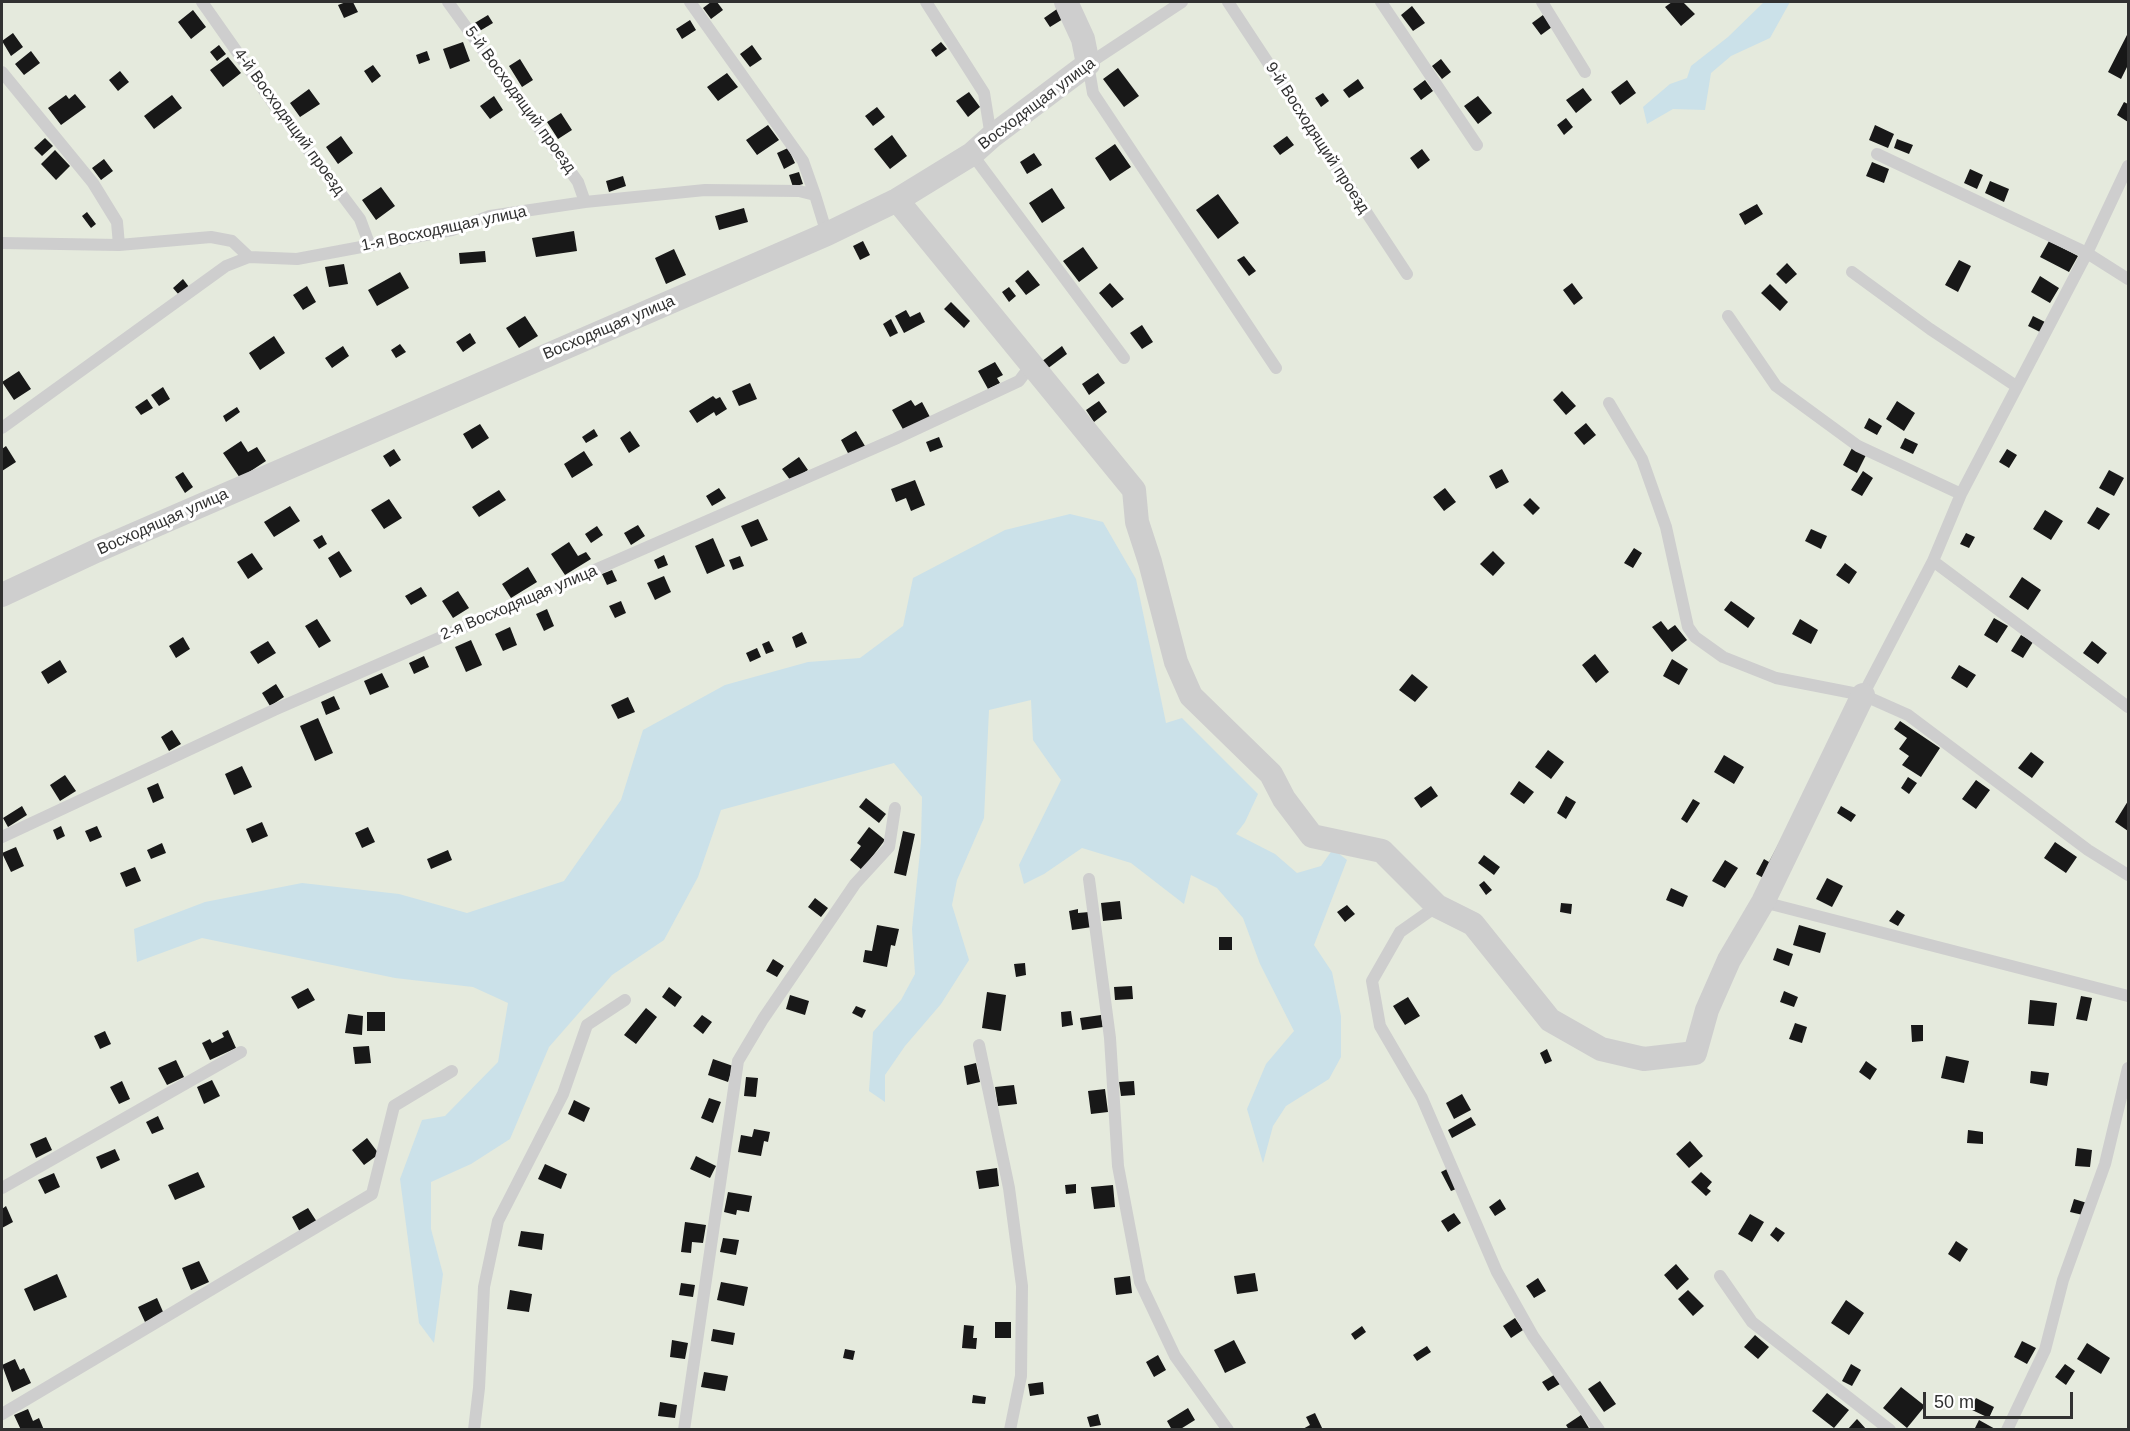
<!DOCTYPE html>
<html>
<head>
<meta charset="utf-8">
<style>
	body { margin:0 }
	#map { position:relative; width:2130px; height:1431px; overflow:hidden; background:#fff; font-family:Arial,sans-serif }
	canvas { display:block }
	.frame { position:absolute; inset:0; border:3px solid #313131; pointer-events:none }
	.scale { position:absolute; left:1923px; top:1392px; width:150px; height:27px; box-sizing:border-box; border:3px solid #313131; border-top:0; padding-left:8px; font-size:18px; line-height:21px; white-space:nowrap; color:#313131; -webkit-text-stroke:4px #fff; paint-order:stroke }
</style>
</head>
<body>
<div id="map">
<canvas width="2130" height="1431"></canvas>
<div class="frame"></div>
<div class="scale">50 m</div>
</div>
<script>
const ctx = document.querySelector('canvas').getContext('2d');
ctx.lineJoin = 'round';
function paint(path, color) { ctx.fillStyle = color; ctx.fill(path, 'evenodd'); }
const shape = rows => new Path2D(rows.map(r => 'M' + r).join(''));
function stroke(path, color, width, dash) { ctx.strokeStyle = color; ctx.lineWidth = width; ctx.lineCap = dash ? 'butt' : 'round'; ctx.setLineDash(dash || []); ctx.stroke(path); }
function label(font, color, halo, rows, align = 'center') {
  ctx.font = font + ' Arial,sans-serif'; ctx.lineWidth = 6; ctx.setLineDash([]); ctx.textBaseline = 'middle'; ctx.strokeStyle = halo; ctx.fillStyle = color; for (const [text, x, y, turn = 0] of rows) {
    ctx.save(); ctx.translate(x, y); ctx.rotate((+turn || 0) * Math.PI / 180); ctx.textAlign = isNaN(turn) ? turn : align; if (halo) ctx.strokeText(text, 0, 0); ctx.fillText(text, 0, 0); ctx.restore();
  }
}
paint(shape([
	[2,2,2128,2,2128,1429,2,1430]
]), '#e5eadd');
paint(shape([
	[1764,2,1790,2,1770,38,1731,56,1711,73,1705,110,1673,109,1647,124,1643,107,1670,84,1687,78,1691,66,1728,37],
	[1070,514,1103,522,1136,579,1166,723,1182,718,1258,794,1245,822,1236,834,1275,854,1297,873,1321,866,1333,849,1347,860,1314,945,1332,972,1341,1016,1341,1057,1329,1079,1286,1106,1273,1126,1263,1163,1247,1109,1266,1064,1294,1031,1260,964,1243,918,1217,888,1191,875,1184,904,1131,863,1082,848,1044,874,1024,884,1019,865,1061,780,1033,740,1031,700,989,710,984,818,957,880,952,905,969,960,941,1004,905,1046,885,1075,885,1102,869,1091,873,1032,901,1000,915,974,912,929,921,842,922,797,894,763,721,810,698,877,664,940,612,975,549,1047,510,1139,471,1164,431,1182,431,1229,443,1274,434,1343,419,1323,400,1179,422,1120,445,1116,498,1062,508,1003,473,987,395,978,202,938,137,962,134,929,205,902,302,883,399,894,467,913,564,881,621,800,643,730,725,685,808,662,860,658,903,626,913,578,1005,530]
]), '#cbe1e9');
paint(shape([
	[346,2,353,2,358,12,344,18,338,5],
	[711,2,717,2,723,10,711,19,703,8],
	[1672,2,1683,2,1695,14,1681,26,1665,7],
	[1412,6,1425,23,1413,31,1401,15],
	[1057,9,1063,19,1050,27,1044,18],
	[193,10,206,27,191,39,178,22],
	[488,15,493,23,478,32,473,24],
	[1543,15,1552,27,1541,35,1532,23],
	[690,20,696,30,682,39,676,29],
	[13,33,23,47,11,56,2,41],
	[2128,33,2128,65,2121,79,2108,72],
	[463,42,470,61,450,69,443,49],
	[941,42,947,49,936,57,931,50],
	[219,45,226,54,217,61,210,52],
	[752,45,762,59,750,67,740,54],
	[31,51,40,63,24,75,15,64],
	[427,51,430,60,419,64,416,55],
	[228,57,241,73,223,87,210,70],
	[520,59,533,80,522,87,509,66],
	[1441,59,1451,72,1442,79,1432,66],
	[373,65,381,76,372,83,364,71],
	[1118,68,1139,96,1124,107,1103,79],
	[120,71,129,82,118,91,109,80],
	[727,73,738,87,718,101,707,87],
	[1358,79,1364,88,1349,98,1343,90],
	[1425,80,1433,91,1421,100,1413,89],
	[1627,80,1636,93,1620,105,1611,92],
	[1583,88,1592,100,1576,113,1566,100],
	[309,89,320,104,300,117,290,103],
	[969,92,980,107,968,117,956,101],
	[1323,93,1329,101,1321,107,1315,98],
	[75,94,86,107,61,125,48,108,66,95,69,99],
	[172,95,182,108,154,129,144,116],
	[494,96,503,110,490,119,480,106],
	[1478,96,1492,113,1478,124,1464,106],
	[2124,102,2128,104,2128,122,2117,115],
	[877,107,885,117,873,126,865,116],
	[561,113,572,130,558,139,547,122],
	[1566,118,1573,127,1564,135,1557,125],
	[768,125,779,140,757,155,746,140],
	[1875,125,1894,134,1888,148,1869,140],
	[892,135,907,156,890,169,874,149],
	[341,136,353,153,338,164,326,147],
	[1287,136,1294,145,1280,155,1273,146],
	[45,138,53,146,42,156,34,148],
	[1897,139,1913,145,1909,154,1894,148],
	[1115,144,1131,167,1110,181,1095,158],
	[788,148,795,163,784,169,777,153],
	[1422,149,1430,160,1418,169,1410,158],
	[55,150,70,166,56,180,41,164],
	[1034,153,1042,165,1027,174,1020,162],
	[104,159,113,171,101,180,92,168],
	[1872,162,1889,169,1884,183,1866,176],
	[1970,169,1983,175,1977,189,1964,183],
	[799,172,803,184,793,187,789,175],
	[623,176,626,186,609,192,606,181],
	[1990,181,2009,189,2004,202,1985,193],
	[381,187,395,206,376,220,362,200],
	[1052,188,1065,208,1042,223,1029,203],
	[1218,194,1239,223,1218,239,1196,210],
	[1757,204,1763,214,1745,225,1739,214],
	[744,208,748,222,719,230,715,216],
	[87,212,96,224,91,228,82,216],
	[574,231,577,251,536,257,532,238],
	[863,241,870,255,860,260,853,246],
	[2049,241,2078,256,2069,272,2040,257],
	[1083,247,1098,268,1079,282,1063,261],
	[674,249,686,275,666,284,655,258],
	[485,251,486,262,460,264,459,253],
	[1244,256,1256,271,1249,276,1237,260],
	[1959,260,1971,266,1958,292,1945,285],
	[1787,263,1797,274,1786,284,1776,274],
	[344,264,348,284,329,287,325,267],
	[1028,270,1040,285,1026,295,1015,281],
	[400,272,409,288,377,306,368,290],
	[2040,276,2059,288,2050,303,2031,292],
	[183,279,189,287,179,295,173,288],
	[1110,283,1124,299,1112,308,1099,293],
	[1572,283,1583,298,1574,305,1563,290],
	[1770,284,1788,302,1780,311,1761,293],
	[307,286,316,302,303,310,293,295],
	[1009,287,1016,296,1009,302,1002,292],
	[951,302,970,321,964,328,944,309],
	[906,310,910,317,920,312,925,322,904,333,895,316],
	[525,316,538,336,519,348,506,328],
	[2033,316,2045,322,2040,332,2028,326],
	[891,319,898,333,890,337,883,324],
	[1142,325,1153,342,1142,349,1130,333],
	[470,333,476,343,463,352,456,342],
	[274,336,285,353,260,370,249,353],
	[400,344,406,352,396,358,391,350],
	[343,346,349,356,332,368,325,358],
	[1062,346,1067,354,1047,369,1041,362],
	[995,362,1003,375,997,378,1000,383,988,389,978,371],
	[19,371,31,389,14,400,2,382],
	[1098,373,1105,383,1089,395,1082,384],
	[750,383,757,399,739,406,732,391],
	[163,387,170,399,159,406,151,395],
	[1562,391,1576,406,1566,415,1553,400],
	[713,396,716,399,720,397,727,409,716,416,714,412,697,423,689,411],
	[147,399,153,408,141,415,135,407],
	[911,400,915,406,922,402,930,417,904,431,892,410],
	[1099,401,1107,412,1094,422,1086,410],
	[1897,401,1915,413,1904,431,1886,419],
	[237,407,240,412,226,422,223,416],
	[1869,418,1882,426,1877,435,1864,428],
	[1586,423,1596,435,1584,445,1574,433],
	[480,424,489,438,472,449,463,434],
	[594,429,598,436,586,443,582,437],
	[630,431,640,446,629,453,620,438],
	[856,431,865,446,849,455,841,440],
	[939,437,943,447,930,452,926,442],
	[1905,438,1918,444,1913,454,1900,448],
	[241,441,248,452,257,447,266,461,240,478,223,453],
	[6,446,16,462,2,471,2,449],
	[1852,448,1866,455,1857,473,1843,465],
	[394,449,401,460,390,467,383,456],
	[2007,449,2017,455,2009,468,1999,462],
	[584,451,593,465,572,478,564,464],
	[799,457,808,470,791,481,782,469],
	[1502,469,1509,482,1496,489,1489,476],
	[2109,470,2124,478,2114,496,2099,488],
	[1863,471,1873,478,1862,496,1851,490],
	[183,472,193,487,185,493,175,477],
	[915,480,925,505,911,511,906,498,896,502,891,489],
	[719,488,726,498,712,506,706,496],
	[1445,488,1456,502,1444,511,1433,497],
	[499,490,506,500,479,517,472,507],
	[1530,498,1540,508,1533,515,1523,505],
	[389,499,402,518,384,529,371,510],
	[290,506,300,521,274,537,264,522],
	[2097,507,2110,514,2099,530,2087,523],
	[2045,510,2063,521,2051,540,2033,529],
	[758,519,768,540,751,547,741,526],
	[638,525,645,536,631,545,624,533],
	[597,526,603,535,591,543,585,534],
	[1811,529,1827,536,1821,549,1805,541],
	[1966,533,1975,537,1969,548,1960,544],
	[322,535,327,544,319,549,313,540],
	[713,538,725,566,707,574,695,546],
	[569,542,578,556,586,552,591,559,565,575,551,554],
	[1634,548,1642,553,1633,568,1624,563],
	[339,551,352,571,340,578,328,558],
	[1493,551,1505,563,1493,576,1480,564],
	[252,553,263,569,248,579,237,562],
	[664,555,668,565,658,569,654,560],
	[740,556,744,566,733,570,729,560],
	[1845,563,1857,572,1849,584,1836,575],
	[528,567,537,582,511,598,502,584],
	[612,570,617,581,607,585,602,574],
	[664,576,671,592,655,600,647,583],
	[2022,577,2041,590,2028,610,2009,597],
	[421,587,427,596,411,605,405,596],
	[458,591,469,608,453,618,442,601],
	[621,601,626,613,615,618,609,606],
	[1731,601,1755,618,1748,628,1724,610],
	[547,609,554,626,544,631,536,614],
	[1994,618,2008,626,1997,643,1984,635],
	[317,619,331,641,319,648,305,626],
	[1800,619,1818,630,1811,644,1792,634],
	[1661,621,1668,630,1675,625,1687,640,1672,652,1652,627],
	[510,627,517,645,503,651,495,634],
	[802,632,807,643,796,648,792,637],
	[2021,635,2033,642,2023,658,2011,651],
	[183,637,190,649,176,658,169,646],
	[471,640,482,665,466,672,455,647],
	[268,641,276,653,258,664,250,652],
	[769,641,774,651,766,654,762,644],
	[2092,641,2107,653,2098,664,2083,653],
	[757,648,761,657,750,662,746,653],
	[1595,654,1609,672,1596,683,1582,665],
	[424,656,429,667,414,674,409,663],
	[1672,659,1688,669,1679,685,1663,676],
	[60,660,67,672,48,684,41,672],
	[1959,665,1976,675,1967,688,1951,678],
	[382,673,389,687,370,695,364,681],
	[1412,674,1428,687,1415,702,1399,690],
	[276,684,284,697,270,706,262,693],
	[334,696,340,709,326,715,321,702],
	[628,697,635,712,618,719,611,705],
	[318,718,333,753,315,761,300,726],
	[1900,721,1940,748,1921,777,1902,765,1909,756,1899,749,1907,738,1894,729],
	[172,730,181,744,169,751,161,737],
	[1548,750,1564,762,1551,779,1535,767],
	[2031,752,2044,762,2032,778,2018,768],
	[1724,755,1744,767,1734,784,1714,772],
	[242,766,252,787,234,795,225,774],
	[65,775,76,791,60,801,50,785],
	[1908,777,1917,783,1909,794,1901,788],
	[1976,780,1990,790,1976,809,1962,799],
	[1519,781,1534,792,1524,804,1510,794],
	[158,783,164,798,153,803,147,788],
	[1431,786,1438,796,1421,808,1414,798],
	[1566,796,1576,802,1566,819,1557,813],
	[866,798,886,814,879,823,859,807],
	[1693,799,1700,803,1687,823,1681,819],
	[2128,801,2128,831,2115,822],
	[22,806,27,815,8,827,3,818],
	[1841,806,1856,815,1851,822,1837,813],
	[262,822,268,836,252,843,246,829],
	[61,826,65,836,57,840,53,830],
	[97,826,102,837,90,842,85,831],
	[368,827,375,842,362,848,355,833],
	[869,827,885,840,862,870,850,860,861,846,857,843],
	[903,831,915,834,906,876,894,873],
	[1780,841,1769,881,1756,874,1764,859,1769,862],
	[2055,842,2077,857,2066,873,2044,858],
	[162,843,166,853,151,859,147,850],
	[16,847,24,866,11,872,2,853],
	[448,850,452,860,431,869,427,859],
	[1484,855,1500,867,1494,875,1478,863],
	[1725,860,1738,868,1725,888,1712,881],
	[135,867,141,881,126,887,120,873],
	[1827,878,1843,886,1832,907,1816,899],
	[1484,881,1492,890,1486,895,1479,885],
	[1671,888,1688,896,1683,907,1666,900],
	[815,898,828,908,821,917,808,907],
	[1120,901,1122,919,1103,921,1101,903],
	[1561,903,1572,904,1571,914,1560,912],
	[1347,905,1355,914,1345,922,1337,912],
	[1078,909,1078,913,1089,912,1092,927,1072,930,1069,911],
	[1897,910,1905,915,1898,926,1889,921],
	[877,925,899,929,895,946,891,945,887,967,863,962,865,950,872,951],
	[1799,925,1826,933,1820,953,1793,945],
	[1219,937,1232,937,1232,950,1219,950],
	[1777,948,1793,954,1789,966,1773,960],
	[773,959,784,966,777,977,766,971],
	[1025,963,1026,975,1016,977,1014,964],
	[1132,986,1133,999,1115,1000,1114,987],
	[669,987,682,997,675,1007,662,997],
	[308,988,315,1000,298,1009,291,997],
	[1784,991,1798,997,1794,1007,1780,1002],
	[987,992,1006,995,1001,1031,982,1028],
	[790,995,809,1001,805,1015,786,1009],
	[2081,996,2092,998,2087,1021,2076,1019],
	[1408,997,1420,1016,1405,1025,1393,1006],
	[2030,1000,2057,1003,2054,1026,2028,1024],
	[856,1006,866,1010,862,1018,852,1013],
	[646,1008,657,1017,636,1044,624,1035],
	[1071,1011,1073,1025,1062,1027,1061,1012],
	[367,1012,385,1012,385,1031,367,1031],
	[348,1014,363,1016,362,1035,345,1033],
	[702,1015,712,1022,703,1034,693,1026],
	[1101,1015,1103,1027,1082,1030,1080,1018],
	[1795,1023,1807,1027,1802,1043,1789,1039],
	[1911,1025,1923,1025,1923,1041,1912,1042],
	[228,1030,236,1048,210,1060,202,1043,210,1039,212,1043,224,1037,222,1033],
	[105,1031,111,1044,100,1049,94,1036],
	[369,1046,371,1063,355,1064,353,1047],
	[1547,1049,1552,1061,1545,1064,1540,1053],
	[1946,1056,1969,1061,1964,1083,1941,1078],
	[713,1059,733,1066,728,1082,708,1075],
	[176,1060,184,1077,167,1085,158,1068],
	[1866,1061,1877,1069,1870,1080,1859,1072],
	[976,1063,980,1082,967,1085,964,1066],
	[2031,1071,2049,1073,2047,1086,2030,1083],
	[746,1077,758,1078,756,1097,744,1096],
	[212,1080,220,1096,204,1104,197,1087],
	[122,1081,130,1099,119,1104,110,1087],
	[1134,1081,1135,1095,1121,1096,1119,1082],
	[1014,1085,1017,1104,998,1106,995,1087],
	[1105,1089,1108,1112,1091,1114,1088,1091],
	[1462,1094,1471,1110,1454,1119,1446,1103],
	[709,1098,721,1102,713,1123,701,1118],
	[574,1100,590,1108,584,1122,568,1114],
	[158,1116,164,1129,152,1134,146,1122],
	[1471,1117,1476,1125,1452,1138,1448,1130],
	[754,1129,770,1132,768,1142,764,1141,761,1156,738,1152,741,1135,752,1137],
	[1968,1130,1983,1132,1983,1144,1967,1143],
	[46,1137,52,1150,36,1158,30,1144],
	[367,1138,379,1154,364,1165,352,1150],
	[1690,1141,1703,1156,1689,1168,1676,1154],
	[2077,1148,2092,1150,2090,1167,2075,1166],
	[115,1149,120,1160,101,1169,96,1157],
	[696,1156,716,1166,710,1178,690,1169],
	[545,1164,567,1174,561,1189,538,1179],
	[997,1168,999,1186,979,1189,976,1171],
	[1447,1169,1456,1189,1451,1191,1441,1172],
	[198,1172,205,1187,175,1200,168,1185],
	[1701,1172,1712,1182,1707,1188,1711,1191,1706,1196,1691,1182],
	[54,1173,60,1187,45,1194,38,1180],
	[1076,1184,1076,1193,1066,1194,1065,1185],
	[1113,1185,1115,1207,1094,1209,1091,1187],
	[728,1192,752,1196,749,1212,737,1210,736,1215,724,1212],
	[1500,1199,1506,1209,1495,1216,1489,1207],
	[2074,1199,2087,1203,2083,1215,2070,1212],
	[6,1206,13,1222,2,1228,2,1209],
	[308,1208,317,1222,300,1232,292,1217],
	[1454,1213,1461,1223,1448,1232,1441,1221],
	[1750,1214,1764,1222,1752,1242,1738,1234],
	[685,1222,706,1225,703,1243,692,1242,691,1253,681,1252],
	[1776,1227,1785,1233,1778,1242,1770,1235],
	[521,1231,544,1234,542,1250,518,1246],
	[723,1238,739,1240,736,1255,720,1252],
	[1956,1241,1968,1249,1960,1262,1948,1254],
	[199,1261,209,1282,191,1290,182,1268],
	[1676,1264,1689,1279,1677,1290,1664,1275],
	[1255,1273,1258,1291,1237,1294,1234,1276],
	[57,1274,67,1297,34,1311,24,1289],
	[1130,1276,1132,1293,1116,1295,1114,1278],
	[1538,1278,1546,1291,1534,1298,1526,1286],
	[721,1282,748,1287,744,1306,717,1300],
	[681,1283,695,1285,693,1297,679,1295],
	[510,1290,532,1294,529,1312,507,1309],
	[1688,1290,1704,1306,1693,1316,1678,1299],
	[157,1298,164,1314,145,1322,138,1307],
	[1846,1300,1864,1313,1849,1335,1831,1323],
	[1515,1318,1523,1330,1511,1338,1503,1326],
	[995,1322,1011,1322,1011,1338,995,1338],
	[964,1325,974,1326,973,1338,977,1338,976,1349,962,1348],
	[1362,1326,1366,1332,1355,1340,1351,1334],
	[713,1329,735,1333,733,1345,711,1341],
	[1755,1335,1769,1347,1758,1359,1744,1347],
	[672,1340,688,1343,685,1359,670,1357],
	[1234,1340,1246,1363,1225,1373,1214,1350],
	[2022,1341,2036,1348,2027,1364,2014,1357],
	[2087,1343,2110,1358,2101,1374,2077,1359],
	[1427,1346,1431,1352,1417,1361,1413,1355],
	[845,1349,855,1351,853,1360,843,1358],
	[1158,1355,1166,1370,1154,1377,1146,1362],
	[15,1359,20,1370,24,1368,31,1383,12,1392,2,1365],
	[1851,1364,1861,1370,1852,1386,1842,1381],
	[2065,1364,2075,1371,2066,1385,2055,1377],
	[704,1372,728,1376,725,1391,701,1387],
	[1554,1375,1560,1384,1548,1391,1542,1382],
	[1600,1381,1616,1404,1604,1412,1588,1389],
	[1043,1382,1044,1394,1030,1396,1028,1384],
	[1901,1387,1925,1406,1907,1428,1883,1408],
	[1827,1393,1849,1410,1834,1428,1812,1411],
	[973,1395,986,1397,985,1404,972,1403],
	[1976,1398,1994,1407,1989,1418,1970,1409],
	[660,1402,677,1405,675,1418,658,1416],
	[1188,1408,1195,1420,1179,1430,1172,1430,1167,1421],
	[28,1409,33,1421,39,1418,44,1430,21,1430,14,1415],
	[1315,1413,1323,1430,1301,1430,1310,1425,1306,1417],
	[1098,1414,1101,1425,1090,1427,1087,1417],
	[1581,1415,1590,1430,1569,1430,1566,1425],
	[1857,1419,1867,1430,1847,1430],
	[1979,1420,1997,1430,1974,1430]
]), '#181818');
stroke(shape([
	[202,2,275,106,360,219,370,246],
	[448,2,578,182,585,202],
	[690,2,803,161,815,195],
	[926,2,984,93,991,137],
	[1182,2,1088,64,1093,93,1276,368],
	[1228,2,1407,274],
	[1381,2,1477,145],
	[1542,2,1585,72],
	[2,72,93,183,117,222,119,245],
	[972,154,1124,358],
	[1877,154,2087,253,2128,279],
	[2,243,119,245,211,237,232,241,249,257,297,259,452,230,490,216,585,202,705,190,799,191,815,195,827,234],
	[1852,272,1930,329,2016,386],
	[1728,316,1776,386,1858,446,1961,494],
	[1609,403,1642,459,1666,527,1688,627,1695,637,1723,657,1776,678,1863,695,1933,561,1961,494,2087,253,2128,166],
	[2,428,226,266,249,257],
	[1933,561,2128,707],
	[1863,695,1908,715,2088,850,2128,875],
	[2,837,274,710,895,439,1019,381,1031,365],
	[1089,879,1110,1038,1118,1166,1140,1282,1175,1356,1228,1430],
	[1763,902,2128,996],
	[1437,906,1400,932,1372,981,1380,1026,1422,1098,1497,1272,1533,1336,1599,1430],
	[979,1045,1009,1188,1022,1286,1021,1376,1010,1430],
	[2,1188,241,1052],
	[1720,1276,1752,1322,1890,1430],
	[2,1414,372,1194,394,1106,452,1071],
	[474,1430,479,1388,484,1287,498,1221,563,1094,587,1025,625,1000],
	[684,1430,738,1061,763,1019,855,884,889,847,895,808],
	[2007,1430,2045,1350,2063,1280,2105,1164,2128,1068]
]), '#cecece', 12);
stroke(shape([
	[897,200,1134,490,1137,522,1150,562,1176,662,1191,696,1271,774,1284,799,1312,836,1382,851,1437,906,1473,924,1550,1020,1601,1049,1644,1059,1695,1053,1707,1010,1729,960,1763,902,1863,695],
	[2,595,96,551,827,234,897,200,972,154,991,137,1088,64,1083,39,1066,2]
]), '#cecece', 24);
label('16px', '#313131', '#fff', [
	["5-й Восходящий проезд",520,100,54],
	["Восходящая улица",1037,104,-37],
	["4-й Восходящий проезд",289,122,54],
	["9-й Восходящий проезд",1317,138,57],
	["1-я Восходящая улица",444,229,-12],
	["Восходящая улица",609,328,-23],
	["Восходящая улица",163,522,-24],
	["2-я Восходящая улица",519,603,-23]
]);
</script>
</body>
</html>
